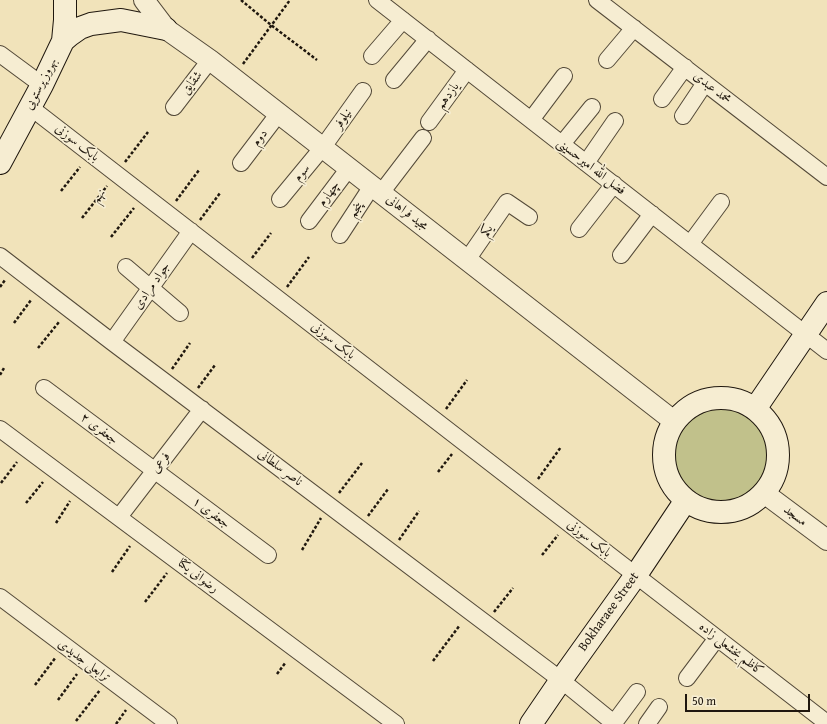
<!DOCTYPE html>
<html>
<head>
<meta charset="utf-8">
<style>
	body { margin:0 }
	#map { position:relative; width:827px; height:724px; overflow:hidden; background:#f1e3ba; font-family:"Gentium Book Plus",serif }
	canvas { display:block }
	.scale { position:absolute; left:685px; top:694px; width:125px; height:18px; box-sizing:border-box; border:2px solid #1f170e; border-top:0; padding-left:5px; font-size:12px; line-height:14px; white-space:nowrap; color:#1f170e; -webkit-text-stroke:3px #f6edd2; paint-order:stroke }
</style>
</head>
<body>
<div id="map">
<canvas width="827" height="724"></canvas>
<div class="scale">50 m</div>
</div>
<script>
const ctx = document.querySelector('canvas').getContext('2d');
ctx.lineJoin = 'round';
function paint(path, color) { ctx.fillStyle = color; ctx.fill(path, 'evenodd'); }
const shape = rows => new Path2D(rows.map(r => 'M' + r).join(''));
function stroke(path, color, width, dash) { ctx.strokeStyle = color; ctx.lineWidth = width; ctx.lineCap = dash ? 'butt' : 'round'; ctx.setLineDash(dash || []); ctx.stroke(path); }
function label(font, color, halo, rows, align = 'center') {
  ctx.font = font + ' "Gentium Book Plus",Amiri,serif'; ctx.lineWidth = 3.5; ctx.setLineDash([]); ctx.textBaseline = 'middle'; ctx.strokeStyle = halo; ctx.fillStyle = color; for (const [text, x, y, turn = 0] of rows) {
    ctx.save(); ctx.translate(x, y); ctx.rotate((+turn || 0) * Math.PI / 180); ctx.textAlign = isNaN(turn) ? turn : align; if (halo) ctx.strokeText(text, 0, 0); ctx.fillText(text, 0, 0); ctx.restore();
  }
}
paint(shape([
	'674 456a48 48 0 1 1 96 0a48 48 0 1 1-96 0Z'
]), '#c1c18b');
const minor = shape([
	[377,0,827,351],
	[597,0,827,177],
	[0,54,42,85],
	[372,56,403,20],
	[607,60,634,28],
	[394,80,428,39],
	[662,99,685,67],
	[30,107,827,723],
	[174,107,210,60],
	[683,116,705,83],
	[531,120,564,76],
	[429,122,467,70],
	[562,144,592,107],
	[241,163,279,113],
	[586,163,615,121],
	[381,193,423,138],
	[280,199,323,147,363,91],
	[309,221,349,168],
	[579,229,614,184],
	[340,235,372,186],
	[690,244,721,202],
	[621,255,652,214],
	[0,256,112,342,561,680,615,724],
	[467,260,507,202,529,217],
	[126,267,180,313],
	[112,342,191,231],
	[44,388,268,555],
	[0,429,396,724],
	[119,517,202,409],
	[0,597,169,724],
	[687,678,717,638],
	[614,723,637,692],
	[647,724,659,707]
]);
const tertiary = shape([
	[144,0,166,29,210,60,675,422],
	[764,493,827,540]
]);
const secondary = shape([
	[63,41,70,35,80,28,91,24,121,20,166,29],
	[0,163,42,85,63,41,65,20,65,0],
	'664 455a57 57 0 1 1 114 0a57 57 0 1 1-114 0Z',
	[755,409,827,303],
	[531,724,561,680,636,575,686,500]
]);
stroke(minor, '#544a39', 18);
stroke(tertiary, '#544a39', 22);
stroke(secondary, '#1f170e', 24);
stroke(shape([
	[241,0,271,25,317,60],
	[243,64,290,0],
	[125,162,148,132],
	[61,191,80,167],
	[176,201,199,170],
	[82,218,107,186],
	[200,220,220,193],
	[111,237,134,208],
	[252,258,271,233],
	[0,287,5,280],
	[287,287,309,257],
	[14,323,31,300],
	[38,348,59,322],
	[172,369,190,343],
	[0,375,4,368],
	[198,388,215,365],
	[446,409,467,380],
	[438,472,452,454],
	[538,479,561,447],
	[1,483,17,462],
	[339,493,362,463],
	[26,503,43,482],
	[368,516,388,489],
	[56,523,70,501],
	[399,540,419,511],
	[302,550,321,518],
	[542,555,558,535],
	[112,572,130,546],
	[145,602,167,573],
	[494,612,513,588],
	[433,661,460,625],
	[277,674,286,662],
	[35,685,56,657],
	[58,700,77,674],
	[76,721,100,690],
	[116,724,126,710]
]), '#1f170e', 2.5, [3, 2]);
stroke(minor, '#f6edd2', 16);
stroke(tertiary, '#f6edd2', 20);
stroke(secondary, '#f6edd2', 22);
label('13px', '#1f170e', '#f6edd2', [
	["شقایق",192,83,-52],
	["بهروز پرستویی",41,84,-63],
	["محمد عبدی",712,88,38],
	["یازدهم",448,96,-54],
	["نیلوفر",343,119,-55],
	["دوم",260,138,-53],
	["بابک سوزنی",77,143,38],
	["فضل الله امیرحسینی",591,167,38],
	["سوم",302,173,-50],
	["چهارم",329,194,-54],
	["نهم",99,196,-52],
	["پنجم",356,210,-56],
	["مجید فراهانی",407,213,38],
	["یکم",487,231,-56],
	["جواد مرادی",152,286,-55],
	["بابک سوزنی",333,341,38],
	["جعفری ۲",99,429,37],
	["فرعی",161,463,-52],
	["ناصر سلطانی",280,468,37],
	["جعفری ۱",211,513,37],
	["مسجد",795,516,37],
	["بابک سوزنی",589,539,38],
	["رضوانی یکتا",198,576,37],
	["Bokharaee Street",609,612,-54],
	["کاظم بخشعلی زاده",731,649,38],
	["ترابعلی جدیدی",84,661,37]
]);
</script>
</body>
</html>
